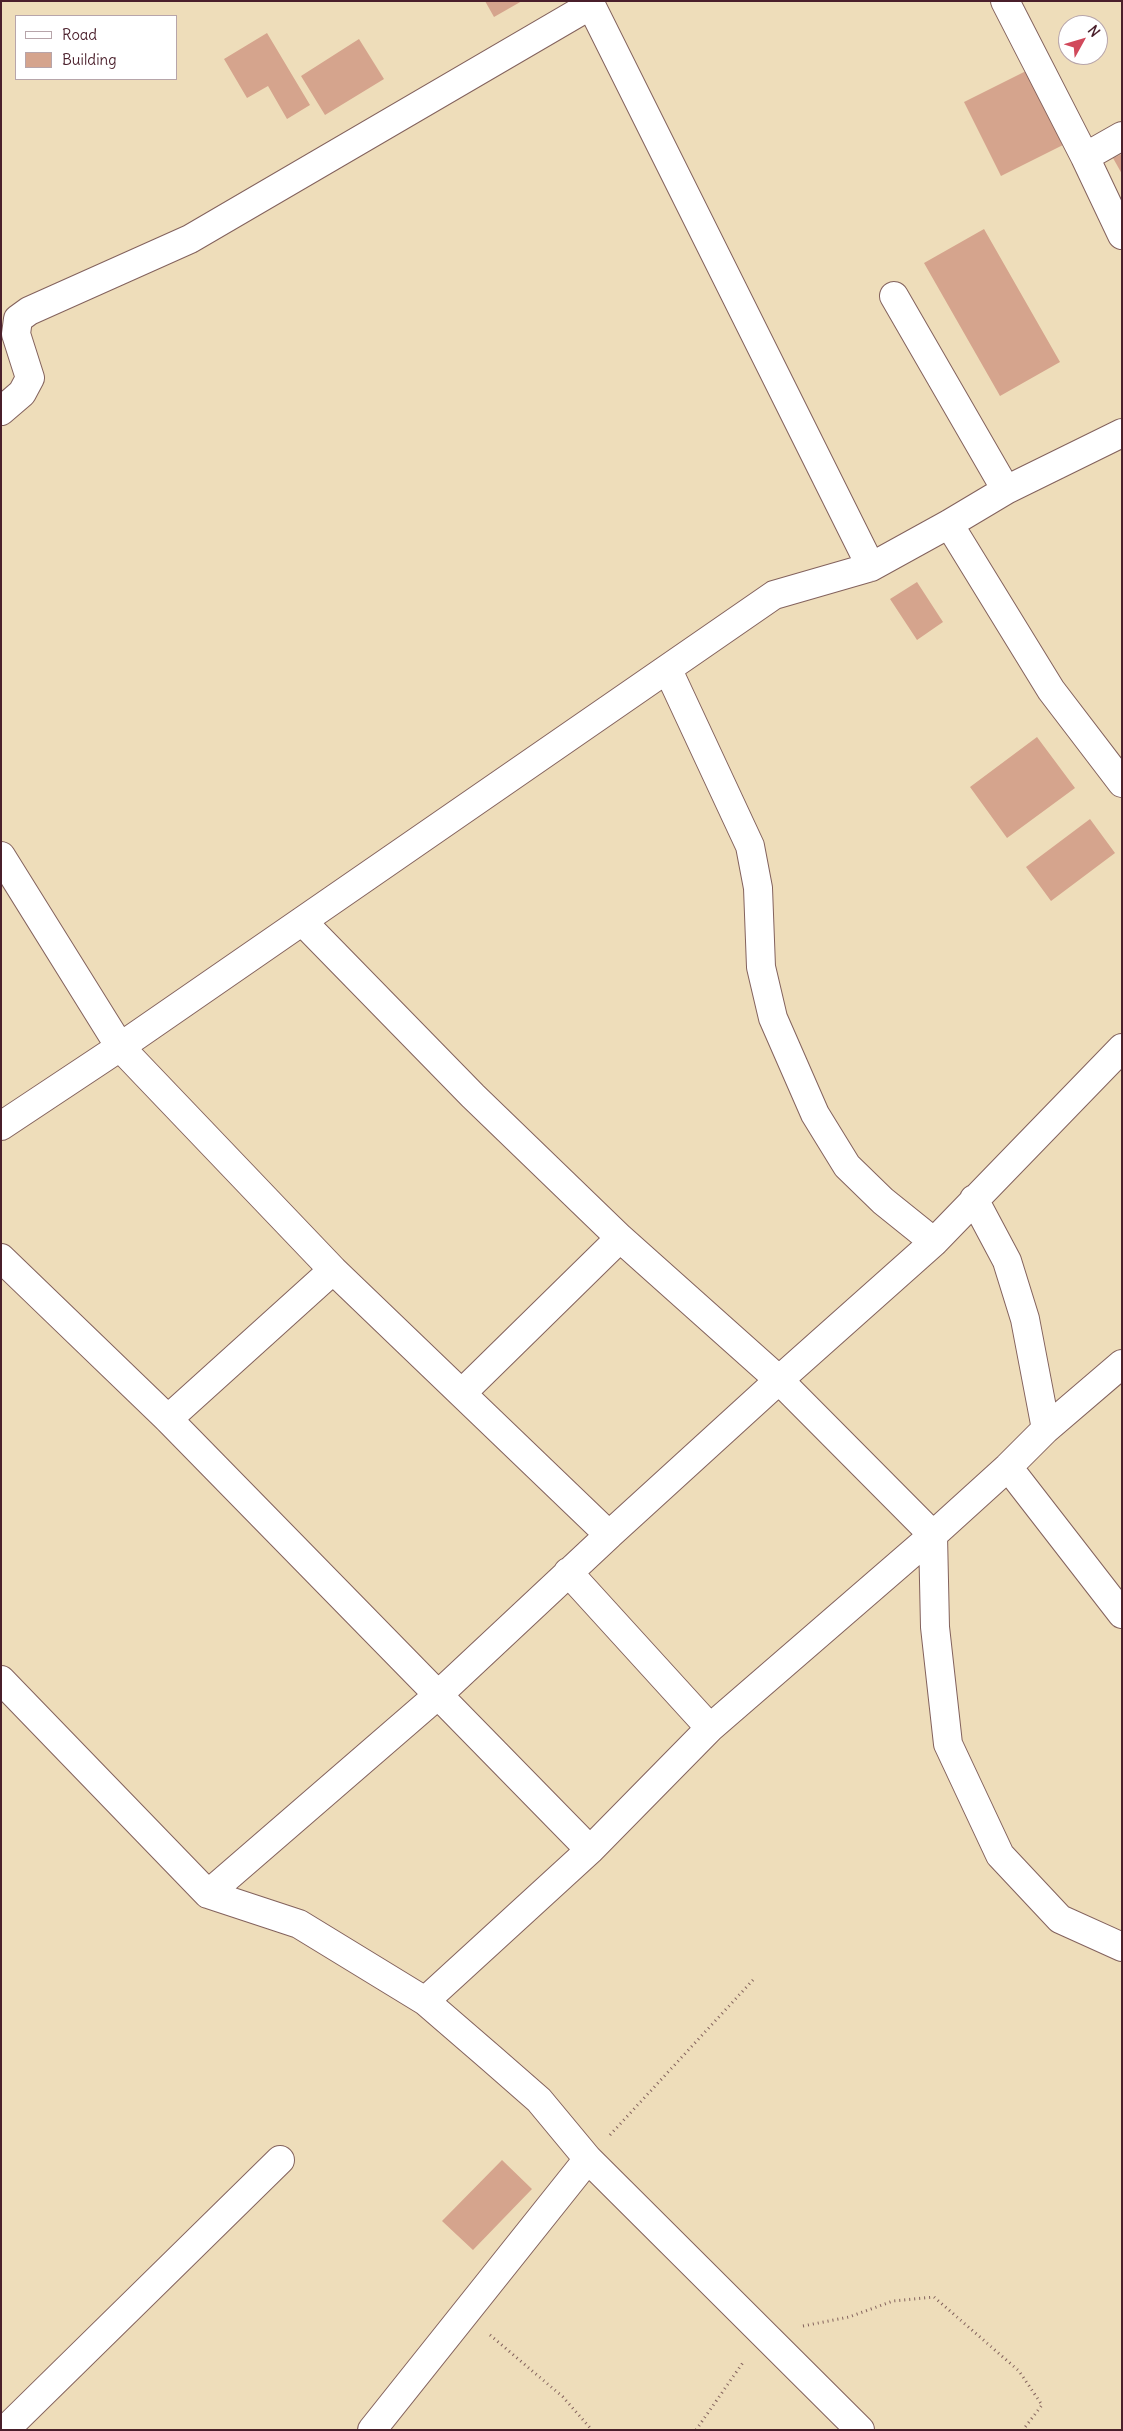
<!DOCTYPE html>
<html>
<head>
<meta charset="utf-8">
<style>
	body { margin:0 }
	#map { position:relative; width:1123px; height:2431px; overflow:hidden; background:#eeddba; font-family:Delius,sans-serif }
	canvas { display:block }
	.frame { position:absolute; inset:0; border:2px solid #4a1f2b; pointer-events:none }
	.legend { position:absolute; left:15px; top:15px; width:162px; height:65px; box-sizing:border-box; background:#fff; border:1px solid #b7a5aa; margin:0; padding:6px 9px; list-style:none; font-size:15px; color:#4a1f2b }
	.legend li { display:flex; align-items:center; gap:10px; height:25px }
	.legend b { width:25px; border:1px solid #b7a5aa }
	.north { position:absolute; left:1058px; top:15px; width:50px; height:50px; box-sizing:border-box; background:#fff; border:1px solid #b7a5aa; border-radius:50%; rotate:51deg; font-size:14px; font-weight:700; line-height:20px; text-align:center; color:#4a1f2b }
	.north::after { content:''; display:block; margin:auto; width:18px; height:22px; background:#d1495b; clip-path:polygon(50% 0,100% 100%,50% 72%,0 100%) }
</style>
</head>
<body>
<div id="map">
<canvas width="1123" height="2431"></canvas>
<div class="frame"></div>
<ul class="legend">
<li><b style="height:6px;background:#fff"></b>Road</li>
<li><b style="height:14px;background:#d5a48d"></b>Building</li>
</ul>
<div class="north">N</div>
</div>
<script>
const ctx = document.querySelector('canvas').getContext('2d');
ctx.lineJoin = 'round';
function paint(path, color) { ctx.fillStyle = color; ctx.fill(path, 'evenodd'); }
const shape = rows => new Path2D(rows.map(r => 'M' + r).join(''));
function stroke(path, color, width, dash) { ctx.strokeStyle = color; ctx.lineWidth = width; ctx.lineCap = dash ? 'butt' : 'round'; ctx.setLineDash(dash || []); ctx.stroke(path); }
paint(shape([
	[485,1,522,1,494,17],
	[267,33,310,105,287,119,268,86,247,98,224,59],
	[359,39,384,79,325,115,301,76],
	[1028,70,1065,144,1001,176,964,102],
	[1122,154,1122,174,1113,158],
	[984,229,1060,362,1000,396,924,263],
	[917,582,943,622,917,640,890,599],
	[1037,737,1075,788,1007,838,970,787],
	[1090,819,1115,853,1051,901,1026,867],
	[502,2160,532,2189,473,2250,442,2221]
]), '#d5a48d');
const minor = shape([
	[589,1,871,567],
	[1005,1,1085,157,1122,235],
	[1085,157,1122,136],
	[894,296,1006,490],
	[1,411,22,393,30,378,16,334,18,319,29,311,190,239,591,5],
	[949,524,1051,690,1122,783],
	[668,670,750,846,758,888,761,967,773,1018,815,1114,847,1166,883,1201,934,1242],
	[1,856,120,1047,333,1270,609,1535,779,1380,933,1535,935,1627,948,1744,1000,1855,1060,1919,1122,1947],
	[303,922,473,1096,620,1238,779,1380,934,1242,1122,1048],
	[1,1126,120,1047,774,595,871,567,949,524,1006,490,1122,433],
	[974,1199,1007,1261,1025,1319,1046,1429],
	[1,1258,168,1419,590,1850],
	[462,1393,620,1238],
	[168,1419,333,1270],
	[1008,1467,1122,1614],
	[568,1572,710,1728],
	[1,1680,208,1894,299,1924,425,2001,491,2058,539,2100,588,2159,860,2430],
	[208,1894,438,1695,609,1535],
	[425,2001,590,1850,710,1728,933,1535,1008,1467,1046,1429,1122,1364],
	[5,2430,280,2160],
	[372,2430,588,2159]
]);
stroke(minor, '#83625d', 30);
stroke(shape([
	[610,2135,753,1980],
	[803,2326,849,2317,893,2301,934,2297,1019,2371,1042,2405,1023,2430],
	[490,2335,563,2397,592,2430],
	[696,2430,744,2361]
]), '#83625d', 3, [1, 4]);
stroke(minor, '#fff', 28);
</script>
</body>
</html>
